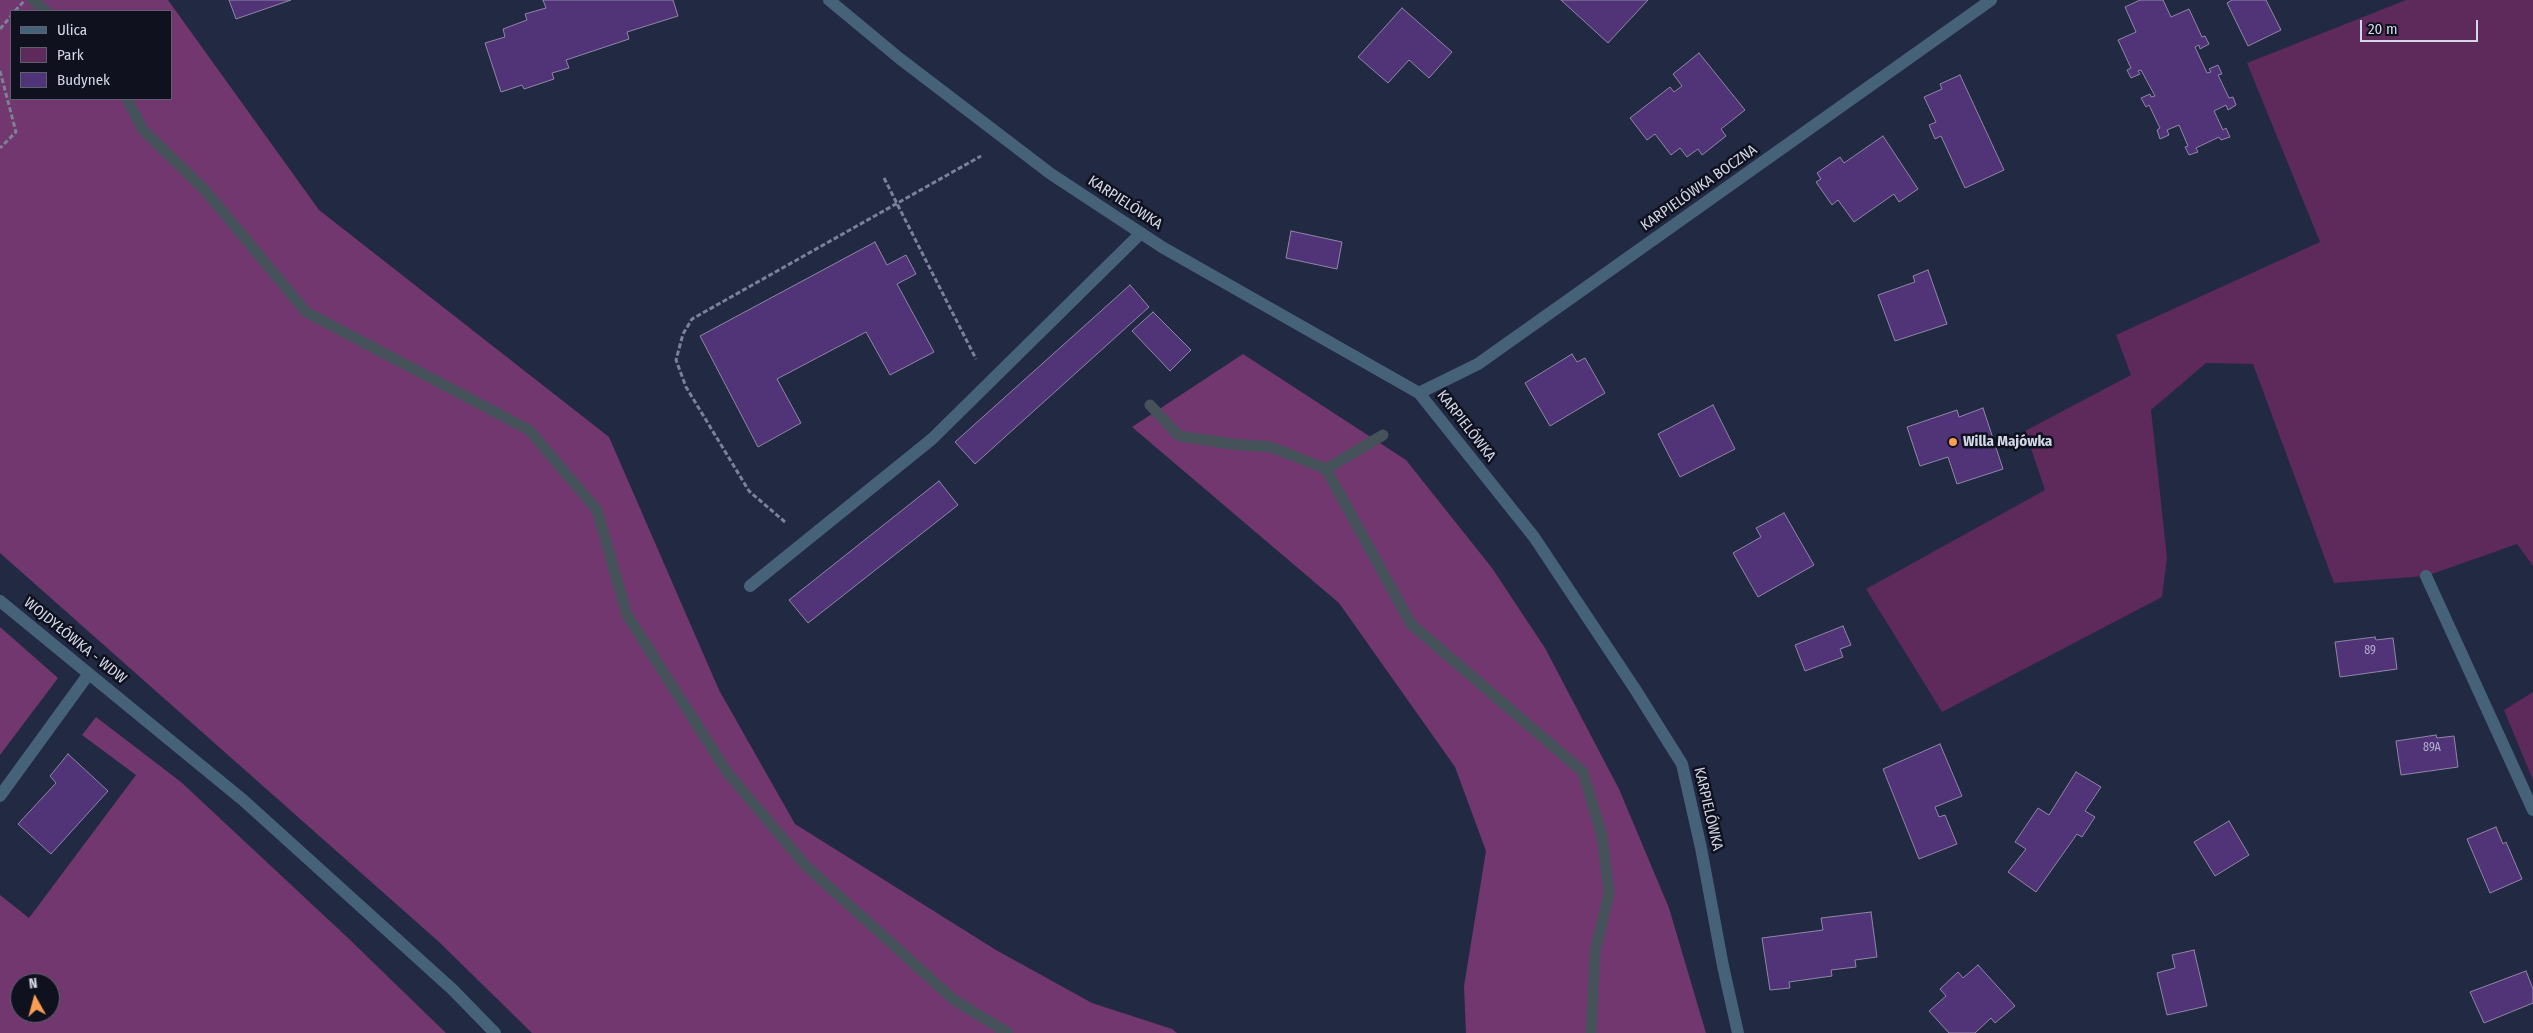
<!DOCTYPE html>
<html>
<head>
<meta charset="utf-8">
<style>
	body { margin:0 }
	#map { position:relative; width:2533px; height:1033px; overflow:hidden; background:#222943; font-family:"Fira Sans Condensed",sans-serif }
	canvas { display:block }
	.legend { position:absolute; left:10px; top:10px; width:162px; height:90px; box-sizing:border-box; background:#0f121e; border:1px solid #5d616f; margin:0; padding:6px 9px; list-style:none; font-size:15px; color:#d3d8e9 }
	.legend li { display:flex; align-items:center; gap:10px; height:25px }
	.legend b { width:25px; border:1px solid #5d616f }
	.north { position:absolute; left:10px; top:973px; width:50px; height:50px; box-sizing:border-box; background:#0f121e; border:1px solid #5d616f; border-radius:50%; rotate:353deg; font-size:14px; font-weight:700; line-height:20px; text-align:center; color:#d3d8e9 }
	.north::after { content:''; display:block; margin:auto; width:18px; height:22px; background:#fb9e51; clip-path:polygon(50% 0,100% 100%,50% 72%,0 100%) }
	.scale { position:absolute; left:2360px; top:20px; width:118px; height:22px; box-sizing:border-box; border:2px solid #d3d8e9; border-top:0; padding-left:6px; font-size:15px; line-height:18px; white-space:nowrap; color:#d3d8e9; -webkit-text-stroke:4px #0f121e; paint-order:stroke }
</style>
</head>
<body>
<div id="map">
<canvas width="2533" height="1033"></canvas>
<ul class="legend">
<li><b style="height:6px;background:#456279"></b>Ulica</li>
<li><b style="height:14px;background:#5e295b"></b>Park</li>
<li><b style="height:14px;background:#513478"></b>Budynek</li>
</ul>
<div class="north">N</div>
<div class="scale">20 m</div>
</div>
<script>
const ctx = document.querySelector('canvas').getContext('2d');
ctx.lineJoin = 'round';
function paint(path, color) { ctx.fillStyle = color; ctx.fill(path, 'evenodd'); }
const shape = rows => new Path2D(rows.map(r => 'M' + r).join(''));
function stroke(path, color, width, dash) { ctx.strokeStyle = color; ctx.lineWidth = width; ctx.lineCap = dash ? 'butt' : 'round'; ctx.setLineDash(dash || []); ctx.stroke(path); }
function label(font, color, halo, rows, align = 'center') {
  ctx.font = font + ' "Fira Sans Condensed",sans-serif'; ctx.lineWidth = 5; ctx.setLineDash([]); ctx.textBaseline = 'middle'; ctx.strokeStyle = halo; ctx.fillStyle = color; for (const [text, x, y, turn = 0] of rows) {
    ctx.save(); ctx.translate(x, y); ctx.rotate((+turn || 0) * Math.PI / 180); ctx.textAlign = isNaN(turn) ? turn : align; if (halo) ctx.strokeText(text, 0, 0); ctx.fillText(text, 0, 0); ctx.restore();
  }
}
paint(shape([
	[2406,0,2533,0,2533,566,2517,544,2426,576,2334,583,2253,364,2206,363,2151,410,2167,558,2162,597,1942,712,1866,589,2045,490,2025,431,2131,375,2116,335,2320,242,2247,63],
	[2533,692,2533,780,2504,710]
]), '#5e295b');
paint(shape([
	[0,0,168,0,319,210,609,437,719,690,795,824,996,950,1092,1003,1172,1029,1177,1033,532,1033,439,942,0,553],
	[171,11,171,99,11,99,11,11],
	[1243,354,1406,460,1492,568,1545,648,1619,789,1669,908,1706,1033,1466,1033,1464,986,1486,851,1455,767,1339,603,1132,427],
	[0,627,58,678,0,755],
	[96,717,181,782,348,938,446,1033,0,1033,0,895,29,918,136,775,82,735],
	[20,983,50,983,50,1013,20,1013]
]), '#72376e');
stroke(shape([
	[33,0,46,11],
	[127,99,143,130,204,189,306,312,529,430,597,510,627,615,727,772,805,865,954,1000,1008,1033],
	[1150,405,1179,436,1231,444,1271,447,1326,469,1411,624,1583,772,1602,836,1609,893,1595,952,1591,1033],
	[1326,469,1383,435]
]), '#46525a', 11);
const building = shape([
	[229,0,291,0,236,19,229,0],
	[543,0,673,0,678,16,627,32,629,39,566,60,569,68,552,73,554,79,524,89,522,85,501,92,485,43,505,37,503,29,527,20,525,14,546,8,543,0],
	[1561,0,1648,0,1608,43,1561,0],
	[2140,0,2163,0,2171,17,2189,9,2202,37,2205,36,2209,44,2200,49,2199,45,2195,47,2207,73,2211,72,2209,69,2218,65,2222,74,2218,75,2229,98,2233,97,2236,105,2228,110,2226,105,2214,111,2223,130,2226,128,2230,137,2221,140,2219,137,2196,148,2198,152,2189,155,2185,147,2188,146,2179,125,2167,130,2169,135,2160,139,2157,130,2160,128,2149,105,2146,107,2141,98,2150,94,2151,97,2155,96,2141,70,2138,71,2140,74,2131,78,2127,70,2131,68,2118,40,2136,32,2125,7,2140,0],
	[2232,0,2266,0,2281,30,2248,46,2227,3,2232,0],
	[1402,8,1452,52,1429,78,1409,60,1388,83,1358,57,1402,8],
	[1699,53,1745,110,1721,129,1726,136,1702,155,1698,149,1687,157,1680,148,1671,155,1655,134,1647,140,1630,118,1670,87,1674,92,1682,86,1673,74,1699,53],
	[1960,75,2004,170,1965,188,1941,136,1935,139,1929,125,1936,122,1924,97,1942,89,1940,84,1960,75],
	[1883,136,1918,189,1899,202,1894,194,1854,222,1838,200,1832,205,1816,182,1821,179,1817,173,1840,157,1844,163,1883,136],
	[1291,231,1342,242,1337,269,1286,258,1291,231],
	[875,242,887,265,906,255,916,274,897,284,934,352,890,375,866,332,777,379,801,423,758,447,700,336,875,242],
	[1928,270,1947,324,1895,341,1878,295,1915,282,1913,276,1928,270],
	[1130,285,1149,307,975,464,955,442,1130,285],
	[1153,312,1191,350,1170,371,1132,331,1153,312],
	[1572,354,1577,362,1585,358,1605,393,1550,426,1525,383,1572,354],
	[1713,405,1735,449,1680,477,1658,434,1713,405],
	[1983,408,2003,469,1957,484,1948,457,1920,466,1907,427,1957,410,1959,417,1983,408],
	[939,481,958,505,808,623,789,600,939,481],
	[1784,513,1814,565,1758,597,1733,553,1761,537,1756,528,1784,513],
	[1843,626,1851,645,1840,649,1843,657,1805,671,1795,645,1843,626],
	[2375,637,2376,640,2393,638,2397,669,2340,677,2335,642,2375,637],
	[2436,735,2437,738,2454,736,2458,767,2401,775,2396,741,2436,735],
	[1940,744,1962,796,1935,807,1939,817,1945,815,1957,844,1919,859,1883,769,1940,744],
	[68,754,108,791,51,854,18,824,56,783,50,776,68,754],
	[2076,772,2101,787,2085,811,2095,817,2082,837,2077,834,2036,892,2008,872,2026,849,2015,842,2038,808,2049,815,2076,772],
	[2229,821,2249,855,2215,876,2194,842,2229,821],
	[2496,827,2503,844,2506,842,2522,879,2490,893,2467,839,2496,827],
	[1871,912,1877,957,1855,960,1856,967,1831,970,1832,976,1789,982,1790,988,1770,990,1762,938,1823,930,1821,918,1871,912],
	[2194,950,2207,1006,2167,1015,2157,973,2175,968,2172,955,2194,950],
	[1978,965,2015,1006,1995,1023,1991,1018,1975,1033,1949,1033,1929,1011,1946,996,1940,989,1958,972,1963,978,1978,965],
	[2526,971,2533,989,2533,1003,2484,1023,2470,992,2526,971]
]);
paint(building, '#513478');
stroke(building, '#9086a5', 1);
stroke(shape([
	[15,11,25,0],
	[0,29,11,16],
	[0,71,16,132,0,148],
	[884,178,976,359],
	[785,522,749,491,686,387,676,360,683,334,692,319,981,156]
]), '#7b8196', 3, [5, 2.5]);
stroke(shape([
	[2426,576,2533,810],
	[750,586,932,439,1141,233],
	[0,796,88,675]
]), '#456279', 12);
stroke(shape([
	[829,0,899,58,1051,174,1162,247,1419,393,1534,537,1635,689,1682,764,1701,848,1723,966,1738,1033],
	[1419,393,1478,364,1991,0],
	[0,601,243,800,452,989,495,1033]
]), '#456279', 12);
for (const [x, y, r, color] of [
	[1953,442,5,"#fb9e51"]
]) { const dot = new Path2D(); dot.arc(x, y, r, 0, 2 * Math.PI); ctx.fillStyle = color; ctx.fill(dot); stroke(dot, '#0f121e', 2); }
label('12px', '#b2afcd', null, [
	["89",2370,651],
	["89A",2432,748]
]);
label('15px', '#d3d8e9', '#0f121e', [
	["KARPIELÓWKA BOCZNA",1699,188,-35],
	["KARPIELÓWKA",1125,203,33],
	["KARPIELÓWKA",1466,426,52],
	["WOJDYŁÓWKA - WDW",75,641,39],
	["KARPIELÓWKA",1708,809,77]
]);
label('bold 15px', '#d3d8e9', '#0f121e', [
	["Willa Majówka",1963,442]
], 'left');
</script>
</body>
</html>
